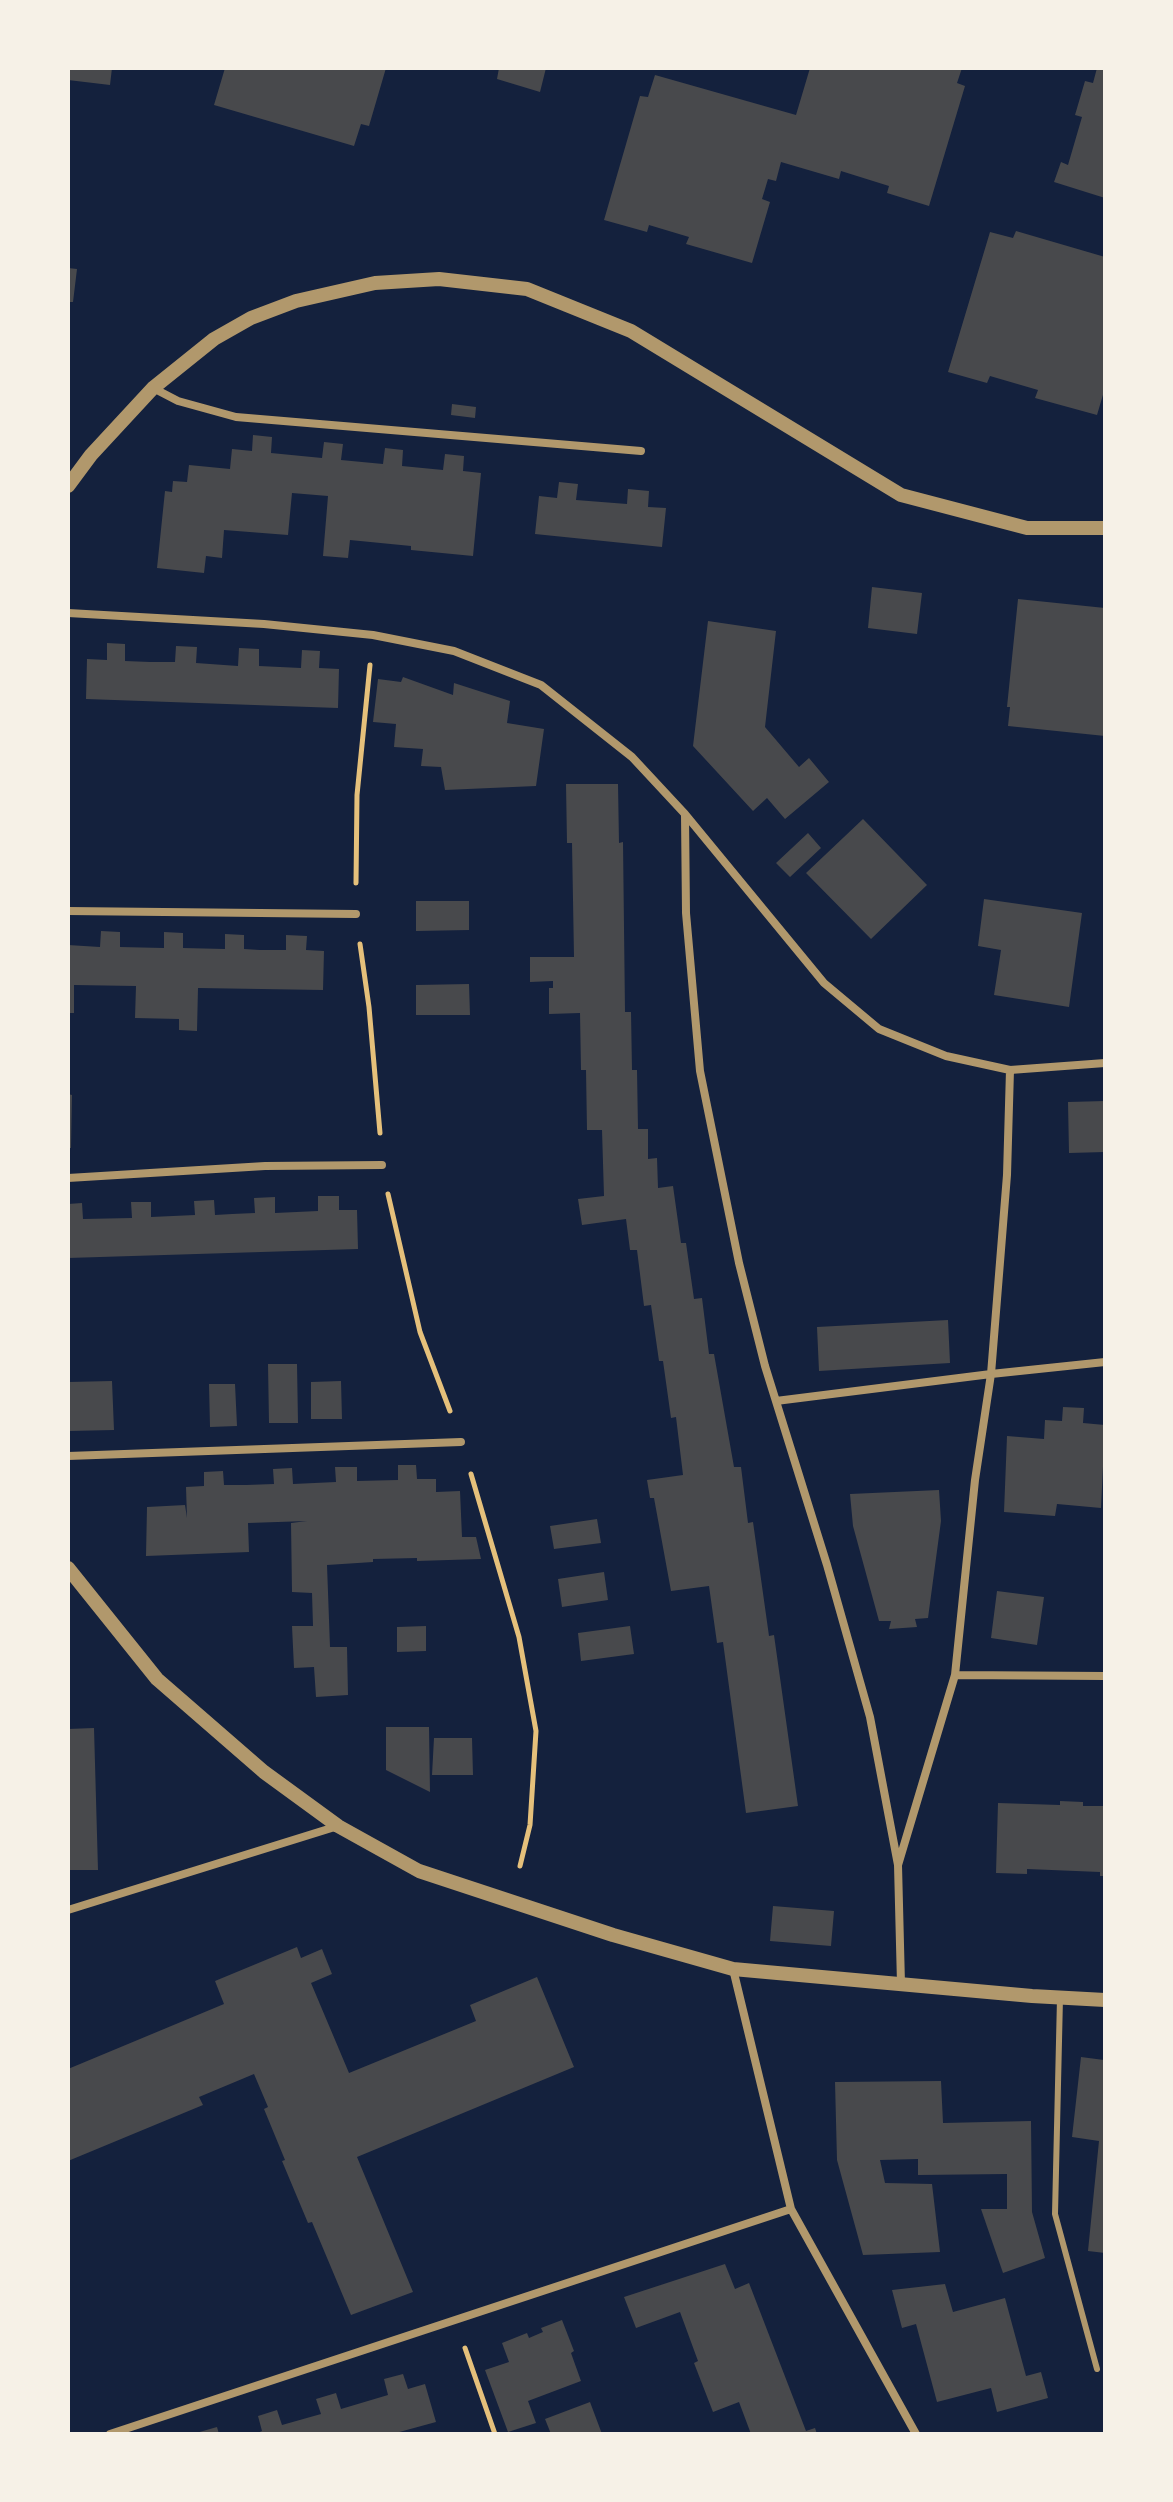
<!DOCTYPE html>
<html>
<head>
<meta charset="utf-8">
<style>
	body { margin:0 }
	#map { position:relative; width:1173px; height:2502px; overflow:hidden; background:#14213d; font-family:Signika,sans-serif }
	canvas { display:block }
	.frame { position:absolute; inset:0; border:70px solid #f6f1e7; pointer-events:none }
</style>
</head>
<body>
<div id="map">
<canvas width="1173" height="2502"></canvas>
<div class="frame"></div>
</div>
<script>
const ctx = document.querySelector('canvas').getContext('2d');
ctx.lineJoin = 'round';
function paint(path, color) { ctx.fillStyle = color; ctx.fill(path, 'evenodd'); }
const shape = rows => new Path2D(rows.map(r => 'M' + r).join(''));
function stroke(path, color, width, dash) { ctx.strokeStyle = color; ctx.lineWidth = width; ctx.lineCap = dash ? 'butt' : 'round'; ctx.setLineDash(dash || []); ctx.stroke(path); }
paint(shape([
	[68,68,112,68,110,85,68,80],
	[225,68,386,68,369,126,361,124,354,146,214,105],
	[499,68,546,68,540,92,497,79],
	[810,68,962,68,957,83,965,86,929,206,887,193,889,186,841,171,839,179,781,162,776,181,768,179,762,199,770,202,752,263,686,244,689,237,649,225,647,232,604,220,640,96,648,97,655,75,796,115],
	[1097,68,1105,68,1105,198,1054,182,1061,162,1068,165,1082,117,1075,115,1085,81,1093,83],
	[1016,231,1105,257,1105,388,1097,415,1035,398,1038,390,990,376,987,383,948,372,990,232,1013,238],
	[68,268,77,269,73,302,68,302],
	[452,404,476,407,475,418,451,415],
	[253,435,272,437,271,453,322,458,324,442,343,444,341,460,383,464,385,448,403,450,402,466,443,470,445,454,464,456,463,471,481,473,473,556,411,550,411,546,350,540,348,558,323,556,328,496,292,493,288,535,224,530,222,558,206,556,204,573,157,568,165,491,172,492,173,481,187,482,189,465,230,469,232,449,252,451],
	[559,482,578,484,576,500,627,504,628,489,649,491,648,507,666,508,662,547,535,534,539,496,557,498],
	[872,587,922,593,917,634,868,628],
	[1018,599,1105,608,1105,736,1008,726,1010,707,1007,707],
	[708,621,776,631,765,727,799,767,809,758,829,782,785,819,767,798,753,811,693,746],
	[107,643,125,644,125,661,150,662,175,662,176,646,197,647,196,663,238,666,239,648,259,649,259,666,301,668,302,650,320,651,319,668,339,669,338,708,86,699,87,659,107,660],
	[403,677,453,695,454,683,510,701,507,723,544,729,536,786,445,790,441,767,421,766,423,749,394,747,396,724,373,722,378,679,401,682],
	[566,784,618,784,619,843,623,842,625,1012,631,1012,632,1070,637,1070,638,1129,648,1129,648,1159,657,1158,658,1188,673,1186,681,1243,686,1243,694,1299,702,1298,709,1354,714,1354,734,1467,741,1467,748,1523,753,1522,769,1636,774,1635,798,1806,746,1813,723,1642,717,1643,709,1586,671,1591,654,1498,650,1498,647,1480,683,1475,676,1417,671,1418,663,1361,659,1361,651,1305,644,1306,637,1250,630,1250,626,1219,582,1225,578,1199,604,1196,602,1130,587,1130,586,1070,581,1070,580,1013,549,1014,549,988,553,988,553,981,530,982,530,957,574,957,572,843,567,843],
	[863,819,927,885,871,939,806,873],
	[808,833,821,848,790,877,776,863],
	[984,899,1082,913,1069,1007,994,995,1001,950,978,946],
	[416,901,469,901,469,930,416,931],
	[101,931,120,932,120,947,164,948,164,932,183,933,183,948,225,949,225,934,244,935,244,949,260,950,286,950,286,935,307,936,306,950,324,951,323,990,198,988,197,1031,179,1030,179,1019,135,1018,136,986,74,985,74,1013,68,1013,68,945,100,947],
	[469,984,470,1015,416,1015,416,985],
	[68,1094,72,1095,71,1148,68,1148],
	[1105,1101,1105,1152,1069,1153,1068,1102],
	[318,1196,339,1196,339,1210,357,1210,358,1249,68,1258,68,1204,82,1203,83,1219,132,1218,131,1202,151,1202,151,1217,195,1215,194,1201,214,1200,215,1215,232,1214,255,1213,254,1198,275,1197,275,1213,318,1211],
	[948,1320,950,1363,819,1371,817,1327],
	[268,1364,297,1364,298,1423,269,1423],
	[112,1381,114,1430,69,1431,68,1382],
	[341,1381,342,1419,311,1419,311,1382],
	[209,1384,235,1384,237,1426,210,1427],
	[1063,1407,1084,1408,1083,1423,1105,1425,1101,1508,1057,1504,1055,1516,1004,1512,1007,1436,1044,1439,1045,1420,1062,1421],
	[398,1465,416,1465,417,1479,436,1479,436,1492,460,1491,462,1537,476,1537,481,1559,417,1561,417,1558,373,1559,373,1562,327,1565,330,1647,347,1647,348,1695,316,1697,314,1667,294,1668,292,1626,313,1626,312,1593,292,1592,291,1523,307,1521,248,1523,249,1552,146,1556,147,1507,185,1505,187,1518,186,1487,204,1486,204,1472,223,1471,224,1485,246,1485,274,1484,273,1469,292,1468,293,1484,336,1482,335,1467,357,1467,357,1481,398,1480],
	[939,1490,941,1521,928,1618,915,1619,917,1627,889,1629,891,1621,879,1621,853,1526,850,1494],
	[597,1519,601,1543,554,1549,550,1526],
	[604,1572,608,1600,562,1607,558,1579],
	[997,1591,1044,1597,1037,1645,991,1638],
	[426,1626,426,1651,397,1652,397,1627],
	[630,1626,634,1654,581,1661,578,1633],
	[386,1727,429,1727,430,1792,386,1770],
	[94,1728,98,1870,68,1870,68,1729],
	[434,1738,472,1738,473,1775,432,1775],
	[1060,1801,1083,1802,1083,1806,1105,1806,1105,1876,1100,1876,1100,1872,1027,1869,1027,1874,996,1873,998,1803,1060,1805],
	[773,1906,834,1911,831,1946,770,1941],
	[297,1947,301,1958,322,1949,332,1974,311,1983,349,2073,476,2021,470,2005,537,1977,574,2067,357,2157,413,2292,351,2315,312,2222,308,2223,282,2161,285,2160,264,2109,268,2107,254,2074,199,2097,203,2105,68,2161,68,2069,224,2004,215,1981],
	[1081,2057,1104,2060,1105,2064,1105,2253,1088,2251,1099,2141,1072,2137],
	[941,2081,943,2123,1031,2121,1032,2212,1045,2258,1003,2273,981,2209,1007,2209,1007,2174,918,2175,918,2159,880,2160,885,2183,932,2184,940,2252,863,2255,837,2160,835,2082],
	[725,2264,735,2289,749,2283,806,2431,815,2428,817,2434,751,2434,739,2402,713,2412,694,2363,698,2361,680,2312,636,2328,624,2297],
	[945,2284,953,2312,1005,2298,1026,2376,1041,2372,1048,2398,997,2412,991,2388,937,2402,916,2324,902,2328,892,2290],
	[562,2320,574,2351,571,2353,581,2381,528,2401,536,2423,508,2432,485,2370,509,2362,502,2343,527,2333,529,2338,543,2332,541,2328],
	[403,2374,408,2389,425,2384,436,2422,392,2434,255,2434,262,2431,258,2416,277,2410,282,2425,321,2414,316,2399,336,2393,341,2409,388,2395,384,2379],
	[590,2402,602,2434,551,2434,545,2419],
	[217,2427,219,2434,196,2434,196,2433]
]), '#48494c');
stroke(shape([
	[356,883,357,795,370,665],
	[360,944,369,1007,380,1133],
	[388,1194,420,1332,450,1411],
	[471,1474,519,1637,536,1731,530,1825,520,1866],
	[465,2348,495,2434]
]), '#e5c07b', 5);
stroke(shape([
	[1060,1998,1055,2214,1097,2369]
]), '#b1986c', 6);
stroke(shape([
	[153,388,178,401,236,417,641,451],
	[68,613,264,624,373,635,454,651,541,685,632,757,685,814,824,983,879,1029,946,1056,1010,1070,1105,1063],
	[685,815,686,913,700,1071,739,1263,765,1366,827,1565,870,1717,898,1865],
	[68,911,356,914],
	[68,1178,265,1166,382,1165],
	[776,1401,991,1374,1105,1362],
	[68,1456,461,1442],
	[955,1675,1105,1676],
	[68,1910,338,1826],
	[733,1969,791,2209,916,2434],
	[901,1984,898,1865,955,1675,975,1480,991,1374,1007,1175,1010,1070],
	[110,2434,791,2209]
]), '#b1986c', 8);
stroke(shape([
	[68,486,91,455,153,388,214,339,251,318,296,301,375,283,439,279,527,289,631,331,901,495,1027,528,1105,528],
	[68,1568,157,1679,264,1772,338,1826,419,1871,613,1935,733,1969,1032,1996,1105,2000]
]), '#b1986c', 14);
</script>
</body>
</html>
